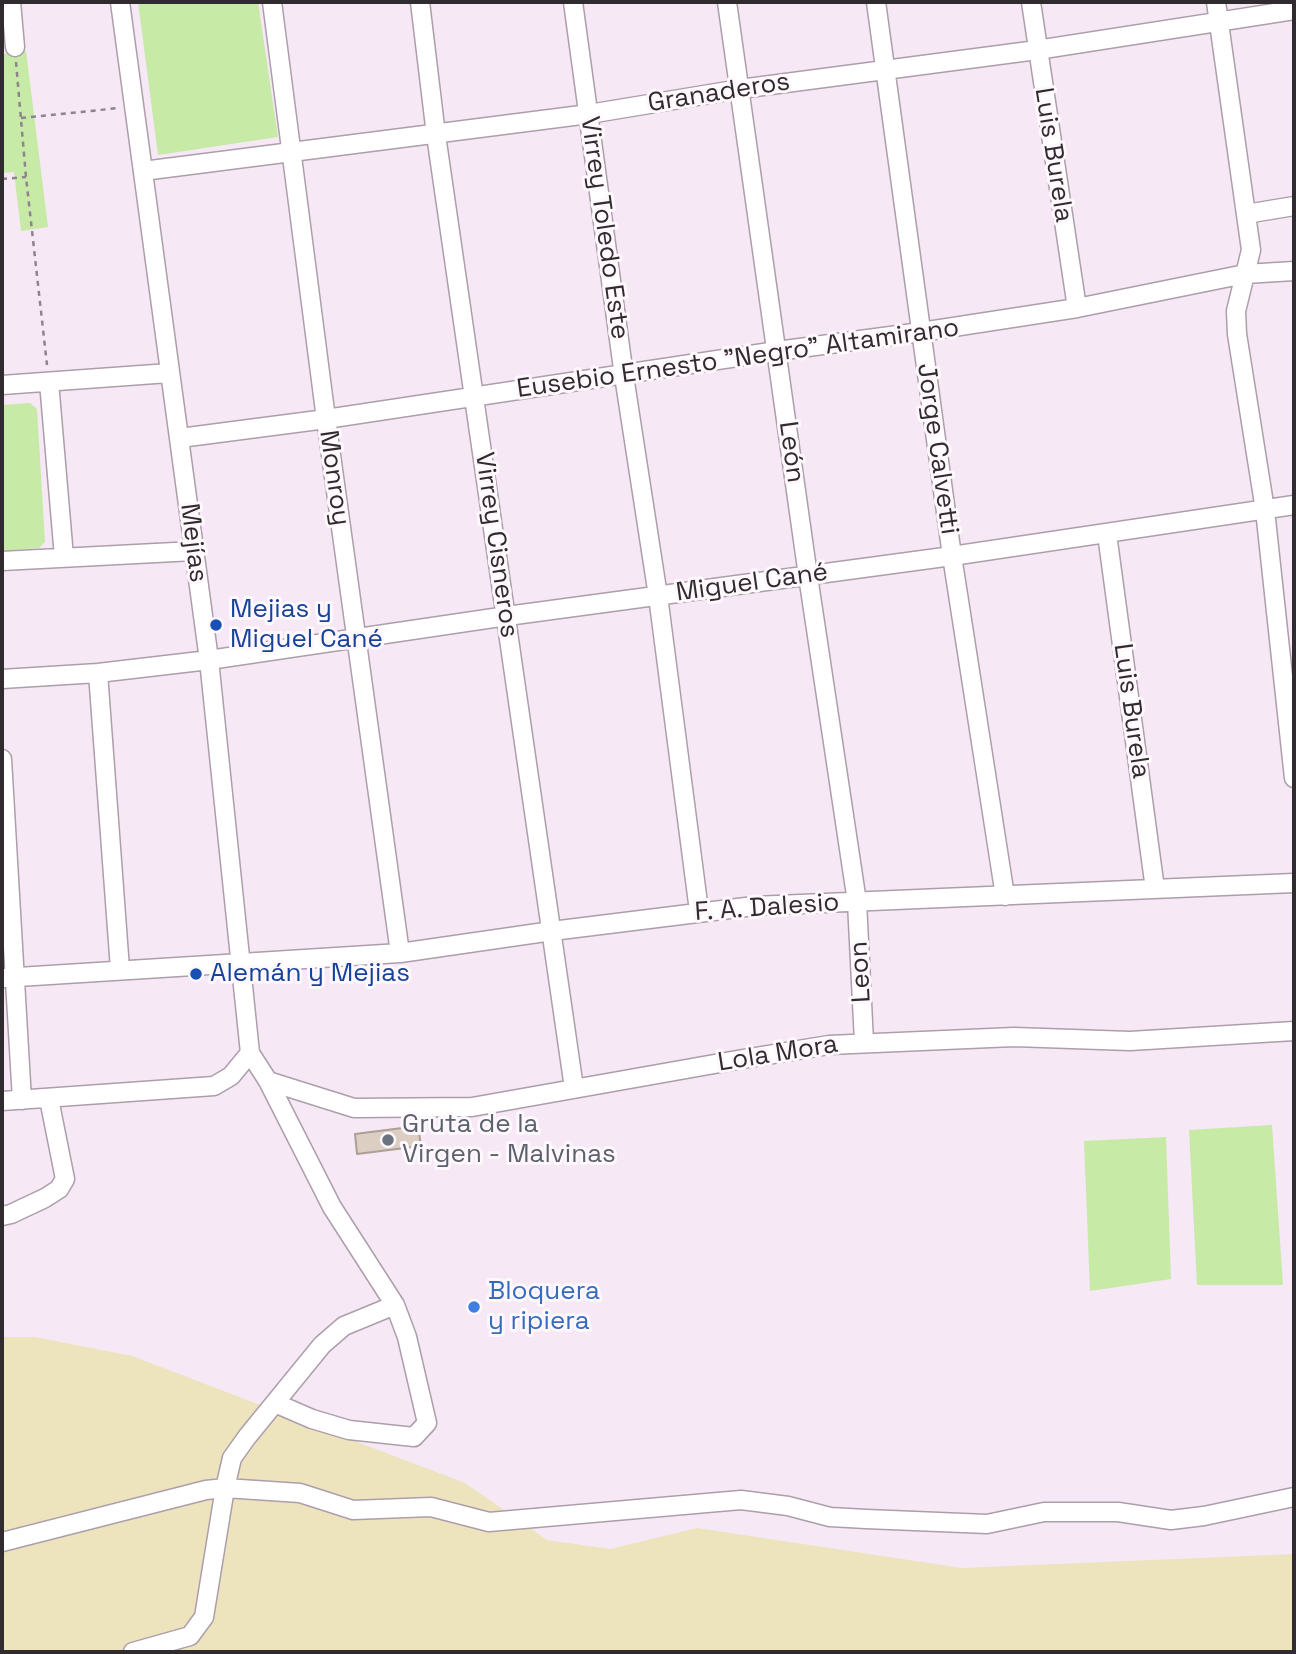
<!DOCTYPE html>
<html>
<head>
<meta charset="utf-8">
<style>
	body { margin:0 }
	#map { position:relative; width:1296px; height:1654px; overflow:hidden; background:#f6e8f5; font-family:"Space Grotesk",sans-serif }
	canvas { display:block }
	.frame { position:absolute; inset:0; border:4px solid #302b2f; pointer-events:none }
</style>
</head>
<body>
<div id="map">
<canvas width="1296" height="1654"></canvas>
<div class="frame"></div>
</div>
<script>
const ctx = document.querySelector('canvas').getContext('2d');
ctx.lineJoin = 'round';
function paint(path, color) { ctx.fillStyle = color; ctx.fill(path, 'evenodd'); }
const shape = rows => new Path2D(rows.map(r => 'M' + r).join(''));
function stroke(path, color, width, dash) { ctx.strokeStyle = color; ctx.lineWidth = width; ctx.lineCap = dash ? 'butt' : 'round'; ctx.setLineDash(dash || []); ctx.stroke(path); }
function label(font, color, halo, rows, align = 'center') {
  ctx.font = font + ' "Space Grotesk",sans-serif'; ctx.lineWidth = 6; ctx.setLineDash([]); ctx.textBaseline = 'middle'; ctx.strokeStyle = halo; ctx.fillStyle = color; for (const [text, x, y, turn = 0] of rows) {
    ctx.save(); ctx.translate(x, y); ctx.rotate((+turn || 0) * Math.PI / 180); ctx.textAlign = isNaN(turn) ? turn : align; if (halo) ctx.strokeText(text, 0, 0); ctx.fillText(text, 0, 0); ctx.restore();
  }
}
paint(shape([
	[138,2,258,2,278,137,158,155],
	[26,51,48,227,21,231,14,172,2,173,2,54],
	[30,403,37,409,45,542,39,548,2,551,2,405],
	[1272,1125,1283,1285,1197,1285,1189,1130],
	[1166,1137,1171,1279,1090,1291,1084,1141]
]), '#c7eaa7');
paint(shape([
	[2,1337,35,1337,132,1356,465,1483,547,1540,610,1549,697,1528,962,1568,1294,1554,1294,1652,2,1652]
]), '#ede4be');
const building = shape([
	[418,1126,421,1146,357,1154,355,1134,418,1126]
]);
paint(building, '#ddcec3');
stroke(building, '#ad9f94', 2);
const minor = shape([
	[11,2,15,47],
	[120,2,209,660,250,1053,268,1081,332,1207,395,1305,407,1337,427,1423,414,1437,349,1430,312,1419,275,1403],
	[272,2,326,419,400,953],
	[420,2,436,135,574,1088],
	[573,2,624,376,658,596,699,911],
	[727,2,808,576,857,902,864,1042],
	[876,2,952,556,1005,896],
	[1031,2,1077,308],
	[1216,2,1251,250,1236,311,1237,334,1265,510,1294,778],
	[143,171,589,114,740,89,1037,50,1294,10],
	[1246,214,1294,206],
	[49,382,64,557],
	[2,385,169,373],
	[180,438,326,419,777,351,921,332,1077,308,1245,274,1294,271],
	[1107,534,1155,889],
	[2,561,194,551],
	[98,673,120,969],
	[2,679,98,673,209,660,507,616,952,556,1294,505],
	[2,759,22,1100],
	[2,978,400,953,552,931,754,906,1294,883],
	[268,1081,354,1108,472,1107,737,1060,829,1045,1014,1037,1130,1041,1294,1031],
	[2,1101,214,1086,231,1076,250,1053],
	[2,1216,11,1214,45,1198,59,1189,65,1179,49,1099],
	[2,1542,206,1490,225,1488,300,1493,353,1510,431,1507,489,1522,741,1500,788,1506,830,1517,866,1519,987,1524,1044,1512,1118,1512,1171,1520,1204,1516,1294,1497],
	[133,1652,190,1636,204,1617,225,1488,232,1458,247,1437,322,1345,344,1326,395,1305]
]);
stroke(minor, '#ac9eaa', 21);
stroke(shape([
	[16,62,26,177,47,365],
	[21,118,119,108],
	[2,179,26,177]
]), '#8d848c', 2.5, [5, 5]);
stroke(minor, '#fff', 18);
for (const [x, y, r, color] of [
	[216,625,7,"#1a4fb4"],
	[196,974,7,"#1a4fb4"],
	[388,1140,7,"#6b7280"],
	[474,1307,7,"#3f7fe0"]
]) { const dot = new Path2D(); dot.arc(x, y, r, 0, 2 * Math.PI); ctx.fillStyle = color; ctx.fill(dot); stroke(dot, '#fef8fd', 2.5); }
label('26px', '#302b2f', '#fef8fd', [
	["Granaderos",719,93,-9],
	["Luis Burela",1053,155,81],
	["Virrey Toledo Este",604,228,82],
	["Eusebio Ernesto \"Negro\" Altamirano",738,359,-8],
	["Jorge Calvetti",937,449,82],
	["León",791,452,82],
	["Monroy",334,478,82],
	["Mejías",193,543,83],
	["Virrey Cisneros",496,545,82],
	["Miguel Cané",752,583,-8],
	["Luis Burela",1131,711,82],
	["F. A. Dalesio",767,908,-4],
	["Leon",861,972,-93],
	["Lola Mora",778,1054,-9]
]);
label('26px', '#164399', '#fef8fd', [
	["Mejias y",230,610],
	["Miguel Cané",230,640],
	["Alemán y Mejias",210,974]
], 'left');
label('26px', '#5b616d', '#fef8fd', [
	["Gruta de la",402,1125],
	["Virgen - Malvinas",402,1155]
], 'left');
label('26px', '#366cbe', '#fef8fd', [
	["Bloquera",488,1292],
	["y ripiera",488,1322]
], 'left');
</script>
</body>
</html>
